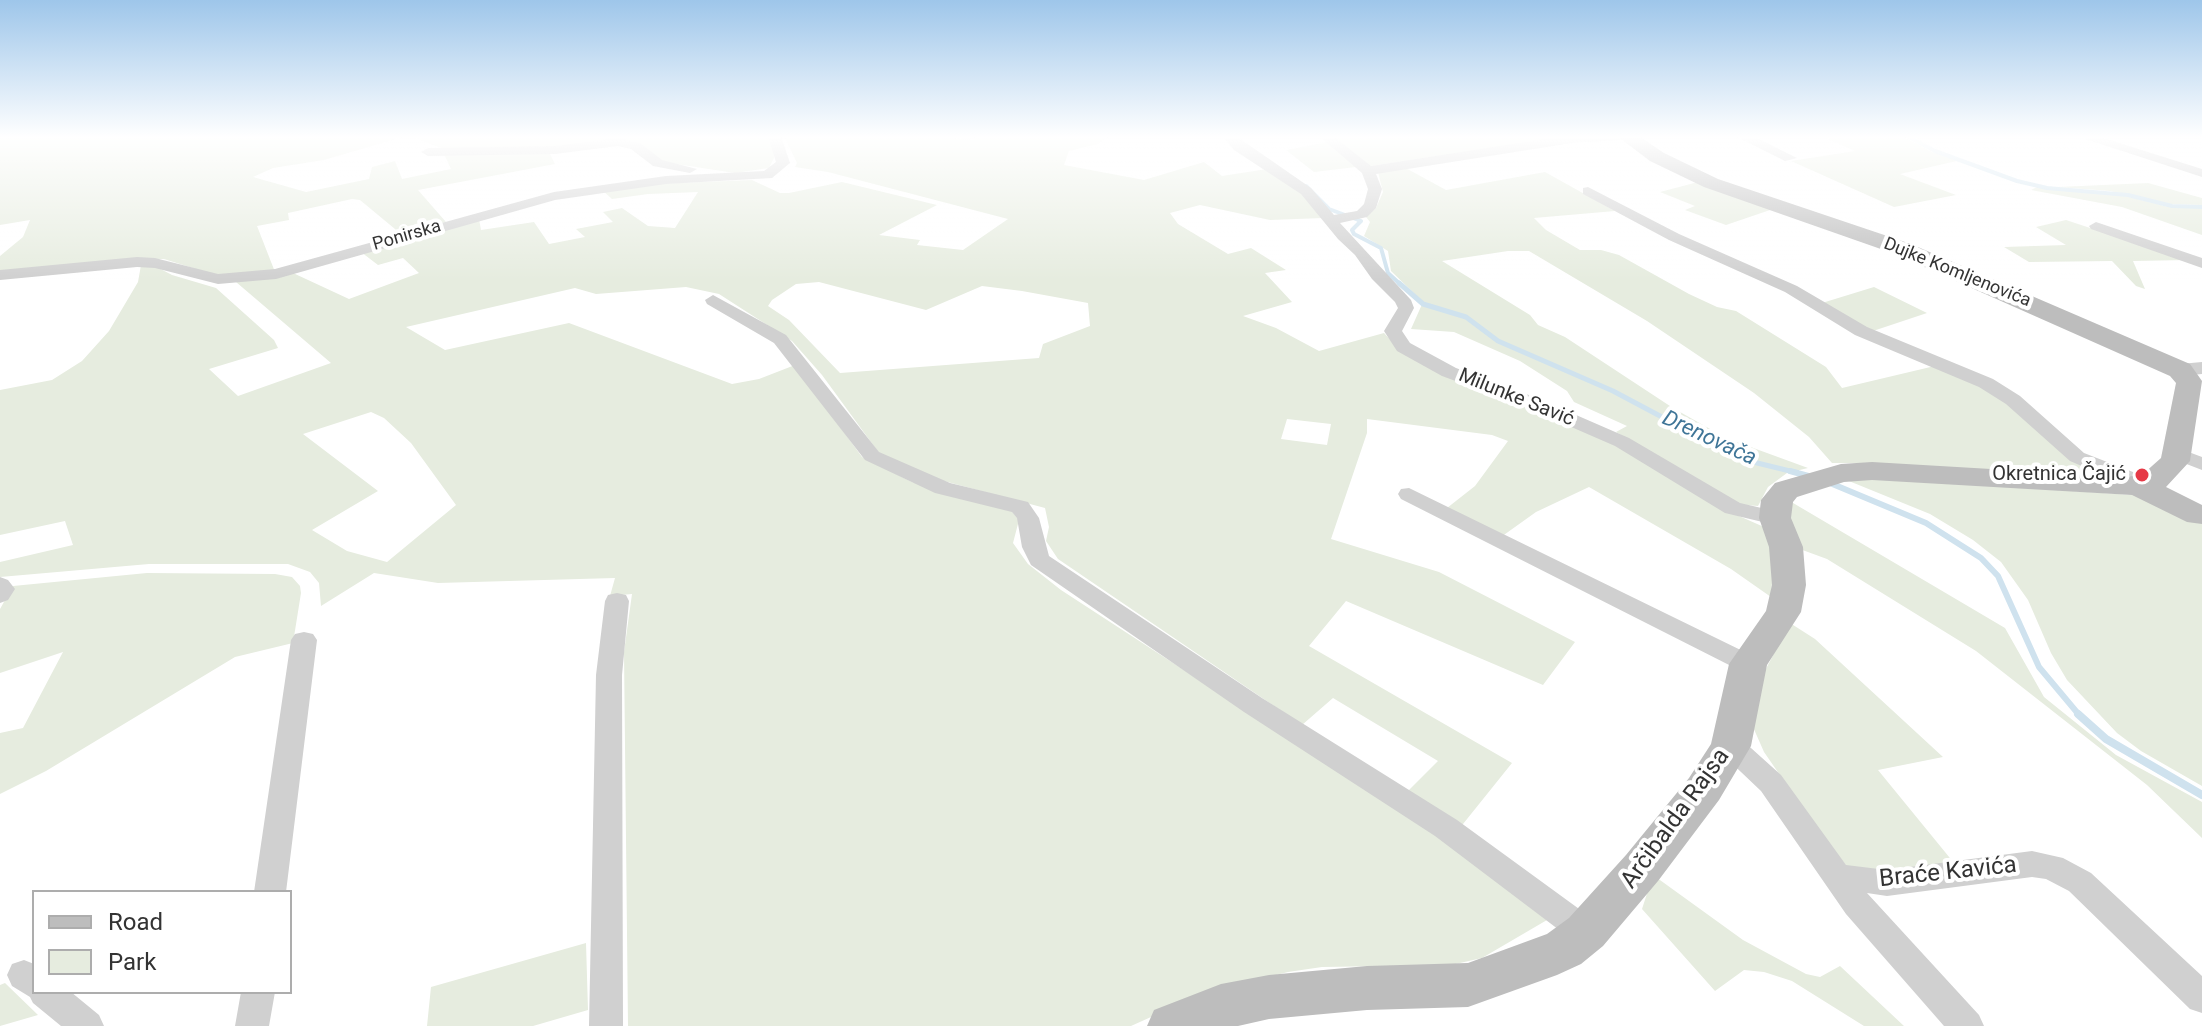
<!DOCTYPE html>
<html>
<head>
<meta charset="utf-8">
<style>
	body { margin:0 }
	#map { position:relative; width:2202px; height:1026px; overflow:hidden; background:#fff; font-family:Roboto,sans-serif }
	canvas { display:block }
	.legend { position:absolute; left:32px; top:890px; width:260px; height:104px; box-sizing:border-box; background:#fff; border:2px solid #adadad; margin:0; padding:10px 14px; list-style:none; font-size:24px; color:#333 }
	.legend li { display:flex; align-items:center; gap:16px; height:40px }
	.legend b { width:40px; border:2px solid #adadad }
</style>
</head>
<body>
<div id="map">
<canvas width="2202" height="1026"></canvas>
<ul class="legend">
<li><b style="height:10px;background:#bdbdbd"></b>Road</li>
<li><b style="height:22px;background:#e6ecdf"></b>Park</li>
</ul>
</div>
<script>
const ctx = document.querySelector('canvas').getContext('2d');
ctx.lineJoin = 'round';
function paint(path, color) { ctx.fillStyle = color; ctx.fill(path, 'evenodd'); }
const shape = rows => new Path2D(rows.map(r => 'M' + r).join(''));
function stroke(path, color, width, dash) { ctx.strokeStyle = color; ctx.lineWidth = width; ctx.lineCap = dash ? 'butt' : 'round'; ctx.setLineDash(dash || []); ctx.stroke(path); }
function label(font, color, halo, rows, align = 'center') {
  ctx.font = font + ' Roboto,sans-serif'; ctx.lineWidth = 8; ctx.setLineDash([]); ctx.textBaseline = 'middle'; ctx.strokeStyle = halo; ctx.fillStyle = color; for (const [text, x, y, turn = 0] of rows) {
    ctx.save(); ctx.translate(x, y); ctx.rotate((+turn || 0) * Math.PI / 180); ctx.textAlign = isNaN(turn) ? turn : align; if (halo) ctx.strokeText(text, 0, 0); ctx.fillText(text, 0, 0); ctx.restore();
  }
}
paint(shape([
	[0,136,406,136,324,160,273,168,253,177,306,192,369,179,372,167,395,161,402,179,451,169,444,154,549,152,555,164,418,190,446,222,401,234,360,200,352,199,288,213,289,220,257,226,275,272,215,275,164,259,124,259,0,272,0,256,23,237,30,220,0,225],
	[409,136,769,136,775,156,769,168,735,173,663,162,637,143,447,150],
	[784,136,937,136,971,140,978,136,1109,136,1098,144,1069,151,1064,165,1144,180,1204,162,1222,176,1267,169,1300,191,1323,218,1270,220,1200,205,1170,213,1178,224,1228,254,1251,248,1286,270,1265,273,1292,302,1243,316,1276,328,1319,351,1384,333,1402,352,1610,442,1714,505,1764,527,1775,543,1771,597,1731,569,1589,487,1536,512,1501,537,1447,508,1475,486,1508,441,1492,435,1367,419,1367,433,1331,539,1439,572,1575,642,1543,685,1346,601,1309,646,1512,763,1459,829,1408,791,1438,761,1333,698,1302,725,1058,559,1046,541,1049,527,1045,508,940,480,879,453,822,375,792,341,719,294,686,287,596,294,575,288,406,327,445,350,569,323,732,384,759,379,795,365,862,457,912,482,1009,508,1019,520,1013,543,1028,564,1061,590,1451,844,1547,920,1482,958,1451,965,1322,967,1288,972,1202,994,1131,1026,628,1026,624,652,632,594,610,596,615,578,438,583,374,573,321,606,319,583,310,572,288,564,149,564,0,577,0,562,73,545,65,521,0,535,0,390,52,380,82,361,109,331,138,282,141,265,153,265,172,275,216,288,274,340,278,348,209,369,238,396,331,363,236,282,293,273,349,299,419,273,403,258,378,265,361,252,479,219,481,230,534,222,549,244,585,237,576,229,613,222,603,212,622,208,648,226,675,228,698,192,648,194,612,199,602,190,652,184,752,180,780,193,789,193,842,182,937,205,879,235,920,240,917,245,963,250,1008,219,828,172,795,167,797,163],
	[819,282,926,310,982,286,1022,291,1088,303,1090,326,1043,344,1039,358,840,373,789,320,768,306,772,300,796,284],
	[371,412,384,418,411,443,456,505,387,562,347,551,312,530,378,491,303,434],
	[1287,419,1331,424,1327,445,1281,439],
	[1333,136,1556,136,1558,138,1371,166,1365,165],
	[1835,136,1902,136,1932,152,1961,160,1900,174,1956,195,1894,207,1791,161,1855,151,1828,139],
	[1328,142,1356,167,1314,172,1286,150],
	[1402,166,1446,190,1545,172,1615,211,1534,218,1546,230,1580,250,1601,250,1619,255,1689,294,1717,307,1736,311,1826,367,1842,388,1939,365,1980,384,2111,478,1876,463,1832,463,1809,437,1754,393,1647,321,1529,251,1508,251,1442,261,1530,315,1538,325,1565,337,1673,408,1726,438,1808,468,1787,473,1768,487,1758,506,1735,504,1616,432,1627,426,1574,402,1567,391,1520,361,1454,332,1411,329,1423,302,1391,271,1388,251,1364,236,1370,222,1366,217,1376,208,1383,192,1378,172],
	[1698,182,1773,209,1726,225,1685,210,1695,206,1660,192],
	[2148,183,2202,198,2202,205,2167,204,2110,191,2058,187],
	[2037,187,2122,195,2169,207,2202,208,2202,235,2122,207,2031,190],
	[2066,220,2187,260,2133,261,2145,289,2136,286,2112,261,2029,262,2004,247,2066,245,2036,227],
	[1874,287,1927,313,1870,332,1822,303],
	[1864,477,2147,496,2202,520,2202,786,2141,751,2117,733,2067,680,2051,653,2028,600,2001,562,1973,540,1930,514,1844,479],
	[1788,500,2005,628,2044,697,2116,755,2202,802,2202,838,2147,785,1976,651,1827,559,1797,548,1788,530],
	[147,573,275,574,292,577,300,586,301,593,293,643,235,657,46,771,0,794,0,733,23,728,63,652,0,673,0,609,13,586],
	[1790,623,1815,639,1943,757,1878,770,1954,863,1882,875,1849,869,1829,846,1764,752,1753,727,1758,684],
	[1653,875,1743,940,1806,974,1820,977,1840,966,1904,1026,1864,1026,1792,981,1764,972,1744,970,1715,991,1642,909],
	[586,943,588,1010,533,1026,427,1026,431,987],
	[5,983,38,1015,0,1026,0,985]
]), '#e6ecdf');
stroke(shape([
	[1907,136,1935,151,2017,181,2047,188,2128,195,2172,206,2202,207],
	[1306,186,1329,209,1361,221,1352,230,1354,234,1381,248,1388,273,1401,285]
]), '#cfe2ee', 4);
stroke(shape([
	[1399,283,1423,304,1466,317,1498,341,1613,391,1741,459,1798,473]
]), '#cfe2ee', 5);
stroke(shape([
	[1790,471,1812,477],
	[1830,483,1926,523,1981,558,1998,576,2039,667,2080,716]
]), '#cfe2ee', 6);
stroke(shape([
	[2078,714,2106,739,2202,795]
]), '#cfe2ee', 8);
paint(shape([
	[768,136,781,136,790,163,772,178,666,184,555,200,276,279,218,284,155,268,137,267,0,280,0,270,137,257,155,258,218,274,275,269,554,192,666,176,764,171,776,162,768,136],
	[1222,136,1236,136,1311,188,1334,215,1357,211,1364,204,1368,189,1362,173,1319,136,1333,136,1371,166,1564,136,1625,136,1619,140,1572,143,1376,174,1382,189,1376,208,1367,217,1340,223,1411,300,1414,308,1402,331,1410,343,1456,368,1537,398,1629,438,1740,503,1783,513,1786,518,1775,525,1725,513,1615,446,1523,406,1442,376,1397,351,1384,331,1398,308,1395,302,1372,279,1355,255,1338,239,1301,194,1234,150,1222,136],
	[1735,136,1753,136,1797,158,1785,161,1735,136],
	[2076,136,2097,136,2202,169,2202,177,2076,136],
	[618,138,640,143,662,160,697,169,690,173,653,166,631,149,618,146,555,154,428,156,421,152,428,148,555,146,618,138],
	[1588,187,1679,234,1797,286,1867,327,1993,379,2020,396,2084,453,2151,479,2154,484,2151,489,2135,489,2070,461,2006,404,1979,387,1855,335,1785,292,1669,240,1583,194,1583,188,1588,187],
	[2096,222,2202,258,2202,268,2091,229,2089,226,2096,222],
	[713,295,786,335,879,452,950,483,1028,502,1039,518,1049,556,1262,698,1457,820,1597,922,1602,932,1597,942,1586,946,1575,942,1435,836,1244,712,1031,565,1022,547,1017,518,1012,512,935,493,865,460,774,343,707,304,705,300,713,295],
	[2202,362,2202,374,2180,376,2171,370,2180,364,2202,362],
	[2178,448,2202,457,2202,470,2171,458,2168,454,2171,450,2178,448],
	[1409,488,1757,658,1761,664,1757,670,1748,673,1739,670,1401,499,1398,494,1401,489,1409,488],
	[0,577,8,580,15,589,8,600,0,603,0,577],
	[617,593,626,595,629,601,622,675,623,1026,589,1026,596,675,605,601,608,595,617,593],
	[304,632,313,634,317,640,286,892,254,892,291,640,295,634,304,632],
	[1731,736,1741,739,1781,775,1846,865,1887,870,2032,851,2063,858,2091,873,2202,976,2202,1013,2190,1009,2069,891,2046,879,2032,877,1887,896,1867,893,1979,1015,1984,1026,1944,1026,1846,914,1761,791,1721,753,1717,746,1721,739,1731,736],
	[24,960,34,964,34,992,71,992,99,1015,104,1026,61,1026,33,1003,30,997,12,986,7,975,12,964,24,960],
	[241,992,275,992,269,1026,235,1026,241,992]
]), '#d0d0d0');
paint(shape([
	[1617,136,1639,136,1664,153,1718,179,1911,244,2190,364,2202,381,2190,461,2166,487,2202,505,2202,524,2187,522,2132,495,1872,480,1844,482,1797,497,1793,502,1791,518,1803,547,1806,585,1801,612,1767,665,1751,746,1719,800,1658,881,1603,946,1581,964,1557,975,1468,1007,1367,1010,1269,1019,1238,1026,1147,1026,1154,1010,1221,984,1269,975,1367,966,1468,963,1547,934,1569,918,1626,855,1689,778,1711,744,1729,664,1766,611,1772,585,1769,547,1759,518,1761,500,1775,483,1841,464,1872,462,2127,477,2143,474,2161,458,2176,383,2170,376,1895,254,1704,187,1650,161,1617,136]
]), '#bdbdbd');
const sky = ctx.createLinearGradient(0, 0, 0, 280);
sky.addColorStop(0, '#9ec6ea');
sky.addColorStop(0.49, '#fff');
sky.addColorStop(1, '#ffffff00');
ctx.fillStyle = sky;
ctx.fillRect(0, 0, 2202, 280);
for (const [x, y, r, color] of [
	[2142,475,8,"#e63946"]
]) { const dot = new Path2D(); dot.arc(x, y, r, 0, 2 * Math.PI); ctx.fillStyle = color; ctx.fill(dot); stroke(dot, '#fff', 3); }
label('18px', '#333', '#fff', [
	["Ponirska",407,236,-16],
	["Dujke Komljenovića",1957,273,22]
]);
label('20px', '#333', '#fff', [
	["Milunke Savić",1516,398,22]
]);
label('20px', '#333', '#fff', [
	["Okretnica Čajić",2126,475]
], 'right');
label('italic 22px', '#3f7597', '#fff', [
	["Drenovača",1709,439,25]
]);
label('24px', '#333', '#fff', [
	["Arčibalda Rajsa",1676,819,-54],
	["Braće Kavića",1948,873,-6]
]);
</script>
</body>
</html>
